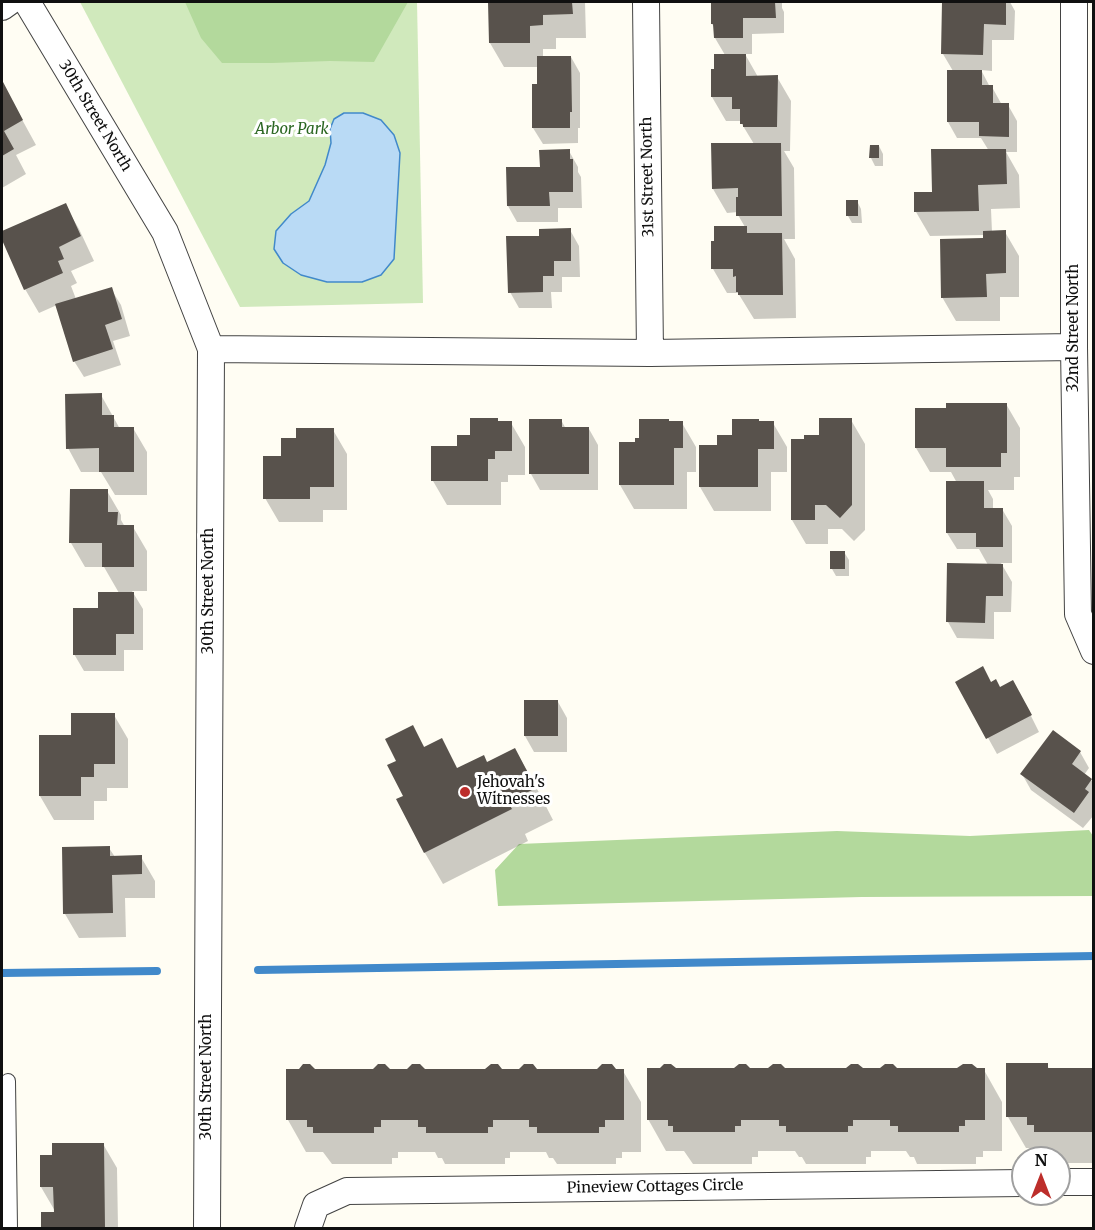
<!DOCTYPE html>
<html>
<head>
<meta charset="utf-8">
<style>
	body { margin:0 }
	#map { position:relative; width:1095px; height:1230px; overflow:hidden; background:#fffdf3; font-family:Merriweather,serif }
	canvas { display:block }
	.frame { position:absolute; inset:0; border:3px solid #101010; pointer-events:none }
	.north { position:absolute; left:1011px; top:1146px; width:60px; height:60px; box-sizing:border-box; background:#fff; border:2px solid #9f9f9f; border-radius:50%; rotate:0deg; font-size:16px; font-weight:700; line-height:24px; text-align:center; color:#101010 }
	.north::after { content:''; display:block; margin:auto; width:21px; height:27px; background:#bd2e2b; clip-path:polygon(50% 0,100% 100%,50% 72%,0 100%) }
</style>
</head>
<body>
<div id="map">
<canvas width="1095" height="1230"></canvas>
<div class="frame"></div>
<div class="north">N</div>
</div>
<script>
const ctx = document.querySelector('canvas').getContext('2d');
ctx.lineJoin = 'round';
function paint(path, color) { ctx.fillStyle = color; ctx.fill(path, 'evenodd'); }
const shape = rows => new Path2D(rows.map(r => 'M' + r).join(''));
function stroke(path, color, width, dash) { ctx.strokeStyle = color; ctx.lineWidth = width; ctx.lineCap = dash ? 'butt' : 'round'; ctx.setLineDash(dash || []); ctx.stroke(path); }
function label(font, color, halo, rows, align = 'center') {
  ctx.font = font + ' Merriweather,serif'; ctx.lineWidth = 6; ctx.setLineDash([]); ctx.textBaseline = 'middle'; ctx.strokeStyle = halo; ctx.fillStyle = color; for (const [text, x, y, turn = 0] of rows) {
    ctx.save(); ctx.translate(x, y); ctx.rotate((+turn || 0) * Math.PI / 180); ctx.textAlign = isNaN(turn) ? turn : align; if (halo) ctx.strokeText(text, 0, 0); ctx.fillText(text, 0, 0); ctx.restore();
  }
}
paint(shape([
	[80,2,417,2,423,303,240,307]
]), '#d0e9bc');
paint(shape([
	[185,2,408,2,374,62,330,61,272,63,222,63,201,38],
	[1089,830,1093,836,1093,896,862,897,498,906,495,870,519,844,837,831,970,836]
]), '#b3d99c');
const water = shape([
	[344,113,363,113,381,120,394,135,400,153,394,259,381,275,362,282,327,282,301,275,283,263,274,249,276,231,291,214,309,201,325,165,331,143,330,129,334,119,344,113]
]);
paint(water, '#b9daf5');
stroke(water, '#4189ca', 1.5);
paint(shape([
	[490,2,585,2,586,38,556,38,556,49,543,49,543,58,571,57,580,73,580,128,578,128,578,143,543,144,533,128,539,86,539,67,504,67,490,43],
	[712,2,782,2,782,8,784,12,784,33,752,34,752,54,745,54,758,77,777,77,791,101,790,151,784,151,794,168,795,239,784,239,795,259,796,318,754,319,738,293,727,293,713,269,745,227,738,215,738,212,727,213,713,189,754,144,740,121,726,121,712,97,716,71,725,55,715,38,715,28,712,24],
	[982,2,1021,2,1010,2,1015,11,1014,40,992,40,992,71,981,70,990,87,992,87,1002,105,1008,105,1017,121,1017,152,1006,152,1019,175,1020,208,991,209,992,232,1005,232,1019,256,1019,297,1000,297,1000,321,956,321,942,297,984,240,984,235,930,236,916,212,934,193,989,151,981,138,957,138,948,122,953,71,943,54,944,3,982,4],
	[2,83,36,145,16,155,26,174,2,188],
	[879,146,883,154,883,166,875,166,871,158],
	[569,151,578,167,578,172,581,177,582,208,558,208,558,222,517,222,508,206,541,168],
	[857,201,861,209,862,223,852,223,848,216],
	[65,205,79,229,94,261,71,271,77,283,71,286,76,299,111,289,121,305,130,336,113,341,121,365,84,377,74,361,57,305,39,313,25,289,2,236,2,233],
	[570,230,579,246,580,277,562,277,562,292,551,292,552,308,519,308,510,292,541,237],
	[101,395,120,429,133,428,147,452,147,495,115,495,101,472,81,472,68,448],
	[1006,404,1020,428,1020,477,1014,477,1014,490,988,490,993,499,993,509,1002,509,1012,526,1012,563,1001,563,1012,582,1011,612,994,612,994,639,957,638,948,622,988,565,979,549,957,549,947,533,957,483,951,472,930,472,916,448,948,410],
	[561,420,566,429,589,429,598,445,598,490,540,490,531,474],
	[851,420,865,444,865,530,854,541,842,529,828,529,828,544,806,544,792,520,792,440,806,440,821,436],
	[498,423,511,423,525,447,525,475,508,475,508,482,501,482,501,505,447,505,433,481,459,447,472,437],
	[669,423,682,423,696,447,696,472,687,472,687,509,634,509,620,485,636,444,641,439],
	[773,423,787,447,787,472,771,472,771,511,714,511,700,487,719,447,733,437],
	[333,430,347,454,347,510,323,510,323,522,279,522,265,498,283,458,297,440],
	[71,490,107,491,121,515,121,520,125,527,133,527,147,551,147,591,132,591,143,609,143,650,124,650,124,671,84,671,74,654,99,610,119,593,104,567,85,567,71,543],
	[844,552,849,560,849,576,836,576,832,569],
	[957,682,991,683,1000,689,1022,698,1039,732,997,754],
	[558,702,567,718,567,752,534,752,525,736],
	[114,715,128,739,128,788,107,788,107,801,94,801,94,820,54,820,40,796,72,736],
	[412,727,425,748,458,769,487,764,515,750,533,781,553,820,525,834,528,841,443,884,425,853,398,799,405,796,398,762],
	[1080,752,1089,768,1084,775,1091,780,1094,784,1094,815,1083,828,1031,790,1022,774],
	[109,848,115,857,141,857,155,881,155,898,125,898,126,937,79,938,65,914],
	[1047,1065,1049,1069,1094,1069,1094,1163,1059,1163,1059,1158,1050,1158,1049,1156,1046,1156,1042,1148,1026,1148,1008,1117],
	[675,1070,984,1070,1002,1102,1002,1151,983,1151,983,1157,976,1157,976,1164,917,1164,914,1157,910,1157,906,1151,871,1151,871,1157,866,1157,866,1164,806,1164,802,1157,799,1157,795,1151,758,1151,758,1157,752,1157,752,1164,693,1164,684,1151,666,1151,648,1119],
	[314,1071,623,1071,641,1102,641,1152,622,1152,622,1158,616,1158,616,1164,557,1164,553,1158,549,1158,546,1152,510,1152,510,1158,505,1158,505,1164,445,1164,442,1158,438,1158,435,1152,398,1152,398,1158,392,1158,392,1164,332,1164,323,1152,306,1152,288,1120],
	[103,1144,117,1168,118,1228,43,1228,43,1213,55,1213,55,1211,41,1187,54,1157]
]), '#0003');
stroke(shape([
	[258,970,1094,956],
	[2,973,157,971]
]), '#4189ca', 8);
paint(shape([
	[488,2,572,2,573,14,543,15,543,25,530,26,530,43,489,43],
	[711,2,775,2,776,18,743,18,743,38,714,38,713,24,711,24],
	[942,2,1006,2,1006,25,984,24,983,55,941,54],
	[714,54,746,54,746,76,778,75,777,127,743,127,743,124,740,124,740,109,732,109,732,97,711,97,711,69,714,69],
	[537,56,571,56,572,112,570,112,570,128,532,128,532,84,537,84],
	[947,70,982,70,982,85,993,85,993,103,1009,103,1009,137,979,136,979,122,947,122],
	[2,80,23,120,4,131,14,149,2,156],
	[711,143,781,143,782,216,736,216,736,197,738,197,738,188,712,189],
	[870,145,879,145,879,158,869,158],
	[570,149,570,159,573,159,573,192,549,192,550,206,507,206,506,167,540,167,539,150],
	[931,149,1006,149,1007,184,978,185,979,211,914,212,914,192,932,192],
	[846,200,858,200,858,216,846,216],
	[66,203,81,236,59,247,64,259,58,261,63,273,24,290,2,240,2,231],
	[714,226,747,226,747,233,782,233,783,295,738,295,738,292,736,292,736,276,733,277,733,269,711,269,711,241,714,241],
	[571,228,571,261,554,261,554,276,543,276,543,292,508,293,506,236,539,236,539,229],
	[1006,230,1006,273,986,274,987,297,941,298,940,239,983,238,983,231],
	[112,287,122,319,105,325,113,349,73,362,55,304],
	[102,393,102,415,114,415,114,427,134,427,134,472,99,472,99,448,66,449,65,394],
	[946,403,1007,403,1007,453,1001,453,1001,467,946,467,946,448,915,448,915,408,946,408],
	[470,418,498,418,498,421,512,421,512,451,495,451,495,459,488,459,488,481,431,481,431,446,457,446,457,435,470,435],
	[819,418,852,418,852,505,840,518,826,505,815,505,815,520,791,520,791,439,804,439,804,435,819,435],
	[529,419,562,419,562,427,589,427,589,474,529,474],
	[639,419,669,419,669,421,683,421,683,448,674,448,674,485,619,485,619,442,635,442,635,438,639,438],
	[732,419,759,419,759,421,774,421,774,449,758,449,758,487,699,487,699,445,717,445,717,435,732,435],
	[296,428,334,428,334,487,310,487,310,499,263,499,263,456,281,456,281,438,296,438],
	[946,481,984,481,984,508,1003,508,1003,547,976,547,976,533,946,533],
	[70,489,108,489,108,512,118,512,117,525,134,525,134,567,102,567,102,543,69,543],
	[830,551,845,551,845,569,830,569],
	[947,563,1003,564,1003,596,986,596,985,623,946,622],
	[98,592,134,592,134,634,116,634,116,655,73,655,73,608,98,608],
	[983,666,991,682,996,679,1000,687,1013,680,1032,715,986,739,955,682],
	[524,700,558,700,558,736,524,736],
	[71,713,115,713,115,764,94,764,94,777,81,777,81,796,39,796,39,735,71,735],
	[413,725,424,747,442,738,457,768,484,755,487,762,515,748,536,788,508,802,512,809,424,853,396,799,403,796,387,765,396,761,385,739],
	[1053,730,1081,751,1072,764,1092,779,1085,789,1089,792,1074,813,1020,774],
	[110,846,110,856,142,855,142,874,112,875,113,913,63,914,62,847],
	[1006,1063,1048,1063,1048,1068,1094,1068,1094,1132,1034,1132,1034,1125,1027,1125,1027,1117,1006,1117],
	[303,1064,310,1064,315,1069,373,1069,378,1064,385,1064,390,1069,407,1069,412,1064,420,1064,425,1069,485,1069,491,1064,498,1064,502,1069,519,1069,524,1064,533,1064,537,1069,597,1069,602,1064,612,1064,616,1069,624,1069,624,1120,605,1120,605,1127,599,1127,599,1133,537,1133,537,1127,529,1127,529,1120,493,1120,493,1127,488,1127,488,1133,426,1133,426,1127,418,1127,418,1120,381,1120,381,1127,374,1127,374,1133,313,1133,313,1127,307,1127,307,1120,286,1120,286,1069,299,1069],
	[664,1064,671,1064,676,1068,734,1068,739,1064,746,1064,750,1068,768,1068,773,1064,781,1064,785,1068,846,1068,851,1064,858,1064,863,1068,880,1068,885,1064,893,1064,897,1068,957,1068,963,1064,972,1064,977,1068,985,1068,985,1120,965,1120,965,1126,959,1126,959,1132,898,1132,898,1126,890,1126,890,1120,853,1120,853,1126,848,1126,848,1132,786,1132,786,1126,779,1126,779,1120,741,1120,741,1126,735,1126,735,1132,673,1132,673,1126,668,1126,668,1120,647,1120,647,1068,660,1068],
	[52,1143,104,1143,105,1228,41,1228,41,1212,54,1212,53,1187,40,1187,40,1155,52,1155]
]), '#58524c');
const lane = shape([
	[8,1081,10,1228]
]);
const street = shape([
	[27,2,165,232,211,349,207,1228],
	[646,2,650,353],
	[1074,2,1074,347,1078,614,1094,651],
	[2,7,9,2],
	[211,349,650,353,1074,347],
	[1059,1182,1094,1182],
	[308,1228,316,1205,347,1191,1023,1183]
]);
stroke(lane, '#434343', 16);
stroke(street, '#434343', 28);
stroke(lane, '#fff', 14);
stroke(street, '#fff', 26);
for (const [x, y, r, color] of [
	[465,792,6,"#bd2e2b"]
]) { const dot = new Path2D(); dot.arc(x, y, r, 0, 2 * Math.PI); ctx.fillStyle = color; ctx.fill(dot); stroke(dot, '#fff', 2); }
label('15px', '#101010', '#fff', [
	["30th Street North",95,116,59],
	["31st Street North",648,177,-91],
	["32nd Street North",1074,328,-90],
	["30th Street North",209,591,-90],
	["30th Street North",207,1077,-90],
	["Pineview Cottages Circle",655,1187,-1]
]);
label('italic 15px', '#2a6621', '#fff', [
	["Arbor Park",292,130]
]);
label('15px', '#101010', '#fff', [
	["Jehovah's",477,783],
	["Witnesses",477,800]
], 'left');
</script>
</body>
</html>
